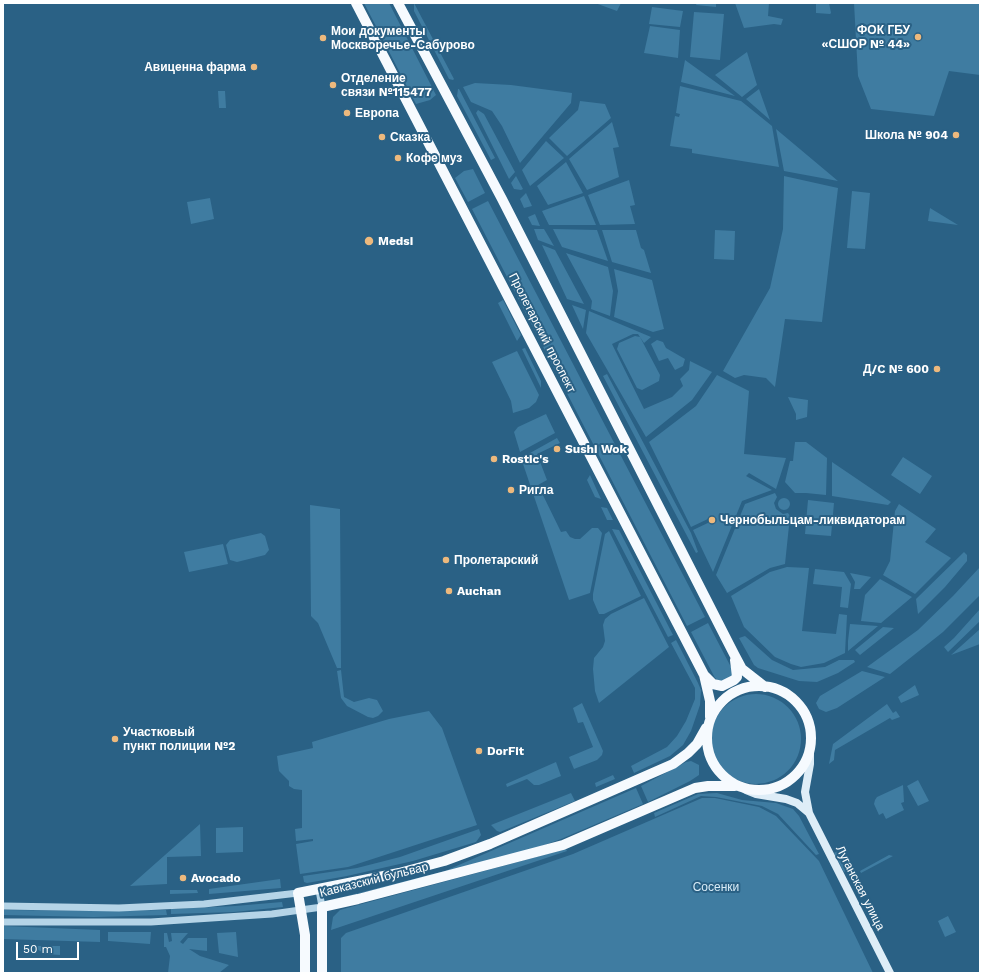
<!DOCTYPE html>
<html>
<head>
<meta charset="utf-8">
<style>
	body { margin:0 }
	#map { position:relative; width:983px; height:976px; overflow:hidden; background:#2a6185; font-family:"Work Sans",sans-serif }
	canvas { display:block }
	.frame { position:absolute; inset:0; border:4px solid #fff; pointer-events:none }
	.scale { position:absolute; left:16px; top:942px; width:63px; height:18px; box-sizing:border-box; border:2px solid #fff; border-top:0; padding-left:5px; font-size:12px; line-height:14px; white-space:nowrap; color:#fff; -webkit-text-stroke:3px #2a6185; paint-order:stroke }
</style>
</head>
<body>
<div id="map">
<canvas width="983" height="976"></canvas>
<div class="frame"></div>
<div class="scale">50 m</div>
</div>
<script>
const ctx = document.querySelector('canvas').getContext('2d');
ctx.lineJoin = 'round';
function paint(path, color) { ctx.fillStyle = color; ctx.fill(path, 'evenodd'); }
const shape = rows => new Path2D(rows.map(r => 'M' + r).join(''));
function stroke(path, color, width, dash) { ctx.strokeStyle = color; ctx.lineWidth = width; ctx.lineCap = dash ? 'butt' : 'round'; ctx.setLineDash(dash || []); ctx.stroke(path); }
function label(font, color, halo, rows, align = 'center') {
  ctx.font = font + ' "Work Sans",sans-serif'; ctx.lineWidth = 4; ctx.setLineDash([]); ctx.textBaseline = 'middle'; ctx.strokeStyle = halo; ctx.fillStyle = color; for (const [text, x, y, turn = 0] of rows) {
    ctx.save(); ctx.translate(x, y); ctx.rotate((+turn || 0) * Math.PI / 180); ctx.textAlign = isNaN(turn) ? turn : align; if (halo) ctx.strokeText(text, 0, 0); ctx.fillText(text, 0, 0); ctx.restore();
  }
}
paint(shape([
	[364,3,389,3,436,95,430,100,416,104],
	[414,3,454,79,453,80,449,79,414,11],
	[595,3,621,3,617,11],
	[697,3,716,3,716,7,696,5],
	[735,3,769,3,768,16,783,19,781,25,774,24,744,28],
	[816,3,829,3,831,13,830,14,816,13],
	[854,3,980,3,980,75,949,71,934,116,871,109,858,76],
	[652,7,683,11,680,27,649,24],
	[694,12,724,14,720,60,690,57],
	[650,26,680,30,678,58,644,53],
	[747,52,757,85,742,97,715,75],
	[685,60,735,96,681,82],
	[475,83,511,85,572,93,571,103,520,163,502,126,492,111,471,102,463,87],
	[680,86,741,101,772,126,779,167,692,153,692,149,670,146,675,116,679,117,680,114,676,113],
	[458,89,459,89,495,158,491,160,457,96],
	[759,89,770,120,746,99],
	[218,91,225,91,226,108,219,108],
	[580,101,605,104,611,118,567,156,549,138,578,110],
	[478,110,484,114,515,172,509,179,476,113],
	[612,122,619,147,613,148,619,177,587,190,569,159],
	[776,129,838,181,784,171],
	[546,141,564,158,530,186,522,170],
	[566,162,583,193,548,205,537,186],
	[473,169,485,193,468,202,455,178,464,171],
	[516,176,523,189,521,190,514,189,511,183],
	[784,176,838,188,822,322,785,319,775,387,766,378,744,375,735,378,723,371,770,288,783,229],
	[629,180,635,205,630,206,635,224,600,225,588,195],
	[852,191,870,193,865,249,847,248],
	[526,193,532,206,524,208,520,199],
	[584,196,596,225,549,225,542,211],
	[210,198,214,219,191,224,187,202],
	[488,201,705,617,687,626,472,209],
	[930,208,958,225,928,221],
	[535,214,540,226,532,225,528,217],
	[534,229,544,229,554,246,538,240],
	[553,229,597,230,608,261,562,247],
	[602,230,636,230,641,248,644,250,651,273,612,262],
	[715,230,735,231,734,260,714,259],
	[542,245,555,250,584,304,567,299],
	[566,253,608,267,613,291,610,316,591,309,592,301],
	[614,269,652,280,664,329,653,332,614,317,618,291],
	[503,300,521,335,517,341,498,303],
	[572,305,586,310,583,329],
	[589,311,651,337,644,343,640,337,660,375,659,381,642,390,637,388,617,349,619,343,635,336,640,337,638,334,633,334,612,344,644,409,672,397,683,386,680,379,689,370,690,361,712,372,692,400,646,437,586,333],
	[657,340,663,342,666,348,685,359,683,366,675,370,668,358,659,361,651,344],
	[525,348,541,381,541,388,522,349],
	[517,351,539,395,536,402,529,408,513,413,511,401,492,362],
	[607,374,691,533,698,552,696,553,603,376],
	[717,375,749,391,744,454,786,458,776,489,749,473,746,476,772,490,742,501,713,572,693,530,712,521,710,518,691,527,649,442,696,406],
	[788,397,808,400,807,417,796,420,796,414],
	[546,414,555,433,520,452,514,432,518,427],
	[557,438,560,443,537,454,547,480,538,485,561,532,566,531,570,537,575,539,580,539,592,528,598,528,602,533,590,593,569,600,521,458],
	[795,442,806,442,827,458,826,495,806,493,795,493,785,482,790,461,793,461],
	[903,457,932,476,920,494,891,475],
	[832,462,891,502,888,505,832,496],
	[590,475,601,499,595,497,587,480],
	[775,493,777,497,774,503,776,509,783,514,788,513,790,516,785,564,770,568,727,593,716,575,745,504],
	'778 504a6 6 0 1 1 12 0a6 6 0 1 1-12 0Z',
	[808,500,834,503,831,536,805,534],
	[899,504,936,529,925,542,951,558,915,594,883,575,890,561,895,511],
	[310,505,340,509,341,668,337,668,318,623,311,616],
	[601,507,607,508,613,520,607,520],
	[612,529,619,530,673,635,668,637],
	[609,531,641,596,604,614,599,614,593,600,593,594,605,534],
	[261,533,265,536,269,550,265,555,237,562,230,560,226,545,230,540],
	[223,544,228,564,189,572,184,552],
	[964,552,967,555,967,561,945,587,918,614,916,599],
	[787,567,809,568,802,631,836,634,839,614,847,615,845,653,824,663,801,667,791,664,775,657,744,627,731,596,770,572],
	[980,567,980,595,943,632,890,674,867,667,918,630,953,596],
	[815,569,844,572,851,584,848,608,840,607,842,587,813,584],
	[850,573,871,577,860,589,854,589,855,582],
	[880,579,912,597,881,623,861,621,865,595],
	[644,598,669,647,599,703,595,691,593,669,594,658,603,647,605,641,603,625,605,619,611,614],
	[980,609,980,621,948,652,944,647,954,638],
	[708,623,733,671,733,675,722,683,715,678,691,632],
	[850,624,878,626,848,651,848,641],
	[883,627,894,628,860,655,855,650],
	[980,629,980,644,951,655],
	[745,636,772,660,793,670,825,667,839,660,854,660,855,662,838,673,817,682,799,681,758,668,754,665,739,638],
	[676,640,698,683,701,690,700,705,691,731,683,745,670,756,634,773,631,766,667,747,677,736,686,721,695,699,695,688,671,643],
	[341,670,344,697,354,702,369,698,377,700,383,711,378,716,373,718,368,717,347,706,341,698,337,671],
	[862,671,885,677,837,708,826,712,819,709,816,703,820,696],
	[915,685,919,695,901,703,898,697],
	'711 739a45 45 0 1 1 90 0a45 45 0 1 1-90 0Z',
	[582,703,603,751,602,755,597,760,574,769,569,757,593,747,583,722,578,723,573,708],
	[887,704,893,713,896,711,900,717,892,720,890,718,835,750,834,760,829,764,833,744],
	[429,711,442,728,477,825,348,867,300,874,296,844,313,841,313,839,296,841,295,829,302,828,302,790,294,789,289,786,289,781,279,771,277,756,313,748,312,742,389,719],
	[691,761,699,765,699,775,690,781,648,802,641,786,686,762],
	[556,762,561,776,539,785,534,785,527,779,507,787,506,784],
	[613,775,615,779,596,787,595,783],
	[918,780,929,801,918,806,907,786],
	[903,785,904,802,901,803,904,810,886,819,883,813,879,815,874,804,875,800,877,797],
	[636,788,643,804,561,839,525,852,399,884,335,899,445,871],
	[571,793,575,801,500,832,497,831,491,825],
	[717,793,742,800,776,803,793,809,799,816,819,854,816,855,778,814,762,806,716,797,701,796,655,817,654,813,698,794],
	[702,798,715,798,759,807,776,816,819,861,873,973,341,973,341,938,346,933,573,854],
	[200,824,201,856,167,857,167,884,130,886],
	[243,827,243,852,216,853,216,828],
	[479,829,481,835,476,842,413,861,347,876,307,883,304,882,303,876,357,868,400,857],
	[566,849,567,851,331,930,333,917,340,910,347,908],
	[838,851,848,870,844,872,834,853],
	[889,855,893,856,861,873,860,871],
	[280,879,281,888,209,894,209,889],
	[197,890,198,893,170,894,170,890],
	[282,902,283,907,234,912,171,914,171,909,235,906],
	[3,910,107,911,166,910,167,915,94,917,3,915],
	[948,916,956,932,945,937,938,921],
	[3,926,100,930,100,942,3,939],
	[108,932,151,932,150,944,108,941],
	[236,932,238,957,219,953,217,933],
	[164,933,167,933,169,942,172,941,171,933,188,933,180,942,183,944,188,938,207,938,207,951,189,949,200,956,229,965,219,973,168,973,170,956,166,947,164,947],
	[32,946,60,946,60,955,45,954]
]), '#3f7ca1');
stroke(shape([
	[3,906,119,908,204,904,298,893],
	[3,922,151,922,272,914,322,907,319,890]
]), '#b5d4e7', 7);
stroke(shape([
	[810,752,810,764,805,792,809,813,890,973],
	[746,790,756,794,786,799,797,803,809,813]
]), '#deedf7', 8);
stroke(shape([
	[356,3,704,675,710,701,710,717],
	[398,3,502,199,734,654,742,669,765,687],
	[704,675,713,684,722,686,734,680,737,677,735,660],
	'707 738a52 52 0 1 1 104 0a52 52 0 1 1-104 0Z',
	[305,973,305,935,298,893,399,873,444,861,490,844,673,764,688,753,697,744,706,728],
	[322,973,322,907,358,899,563,845,695,788,708,786,735,786]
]), '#f6fafe', 10);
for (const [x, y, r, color] of [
	[918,37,4,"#edb97d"],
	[323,38,4,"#edb97d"],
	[254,67,4,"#edb97d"],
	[333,85,4,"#edb97d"],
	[347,113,4,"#edb97d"],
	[956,135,4,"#edb97d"],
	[382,137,4,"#edb97d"],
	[398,158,4,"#edb97d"],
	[369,241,5,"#edb97d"],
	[937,369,4,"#edb97d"],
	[557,449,4,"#edb97d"],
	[494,459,4,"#edb97d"],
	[511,490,4,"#edb97d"],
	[712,520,4,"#edb97d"],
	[446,560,4,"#edb97d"],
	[449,591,4,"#edb97d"],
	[115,739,4,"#edb97d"],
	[479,751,4,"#edb97d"],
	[183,878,4,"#edb97d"]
]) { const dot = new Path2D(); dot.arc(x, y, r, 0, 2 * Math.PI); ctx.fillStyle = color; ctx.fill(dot); stroke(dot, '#2a6185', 1.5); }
label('bold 12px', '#fff', '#2a6185', [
	["ФОК ГБУ",910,30,"right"],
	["«СШОР № 44»",910,44,"right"],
	["Мои документы",331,31],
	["Москворечье-Сабурово",331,45],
	["Авиценна фарма",246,67,"right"],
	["Отделение",341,78],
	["связи №115477",341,92],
	["Европа",355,113],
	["Школа № 904",948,135,"right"],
	["Сказка",390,137],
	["Кофе муз",406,158],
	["Medsi",378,241],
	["Д/C № 600",929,369,"right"],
	["Sushi Wok",565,449],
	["Rostic's",502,459],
	["Ригла",519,490],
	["Чернобыльцам-ликвидаторам",720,520],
	["Пролетарский",454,560],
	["Auchan",457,591],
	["Участковый",123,732],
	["пункт полиции №2",123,746],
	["DorFit",487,751],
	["Avocado",191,878]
], 'left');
label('12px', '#fff', '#2a6185', [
	["Пролетарский проспект",542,333,63],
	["Кавказский бульвар",374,880,-14],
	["Луганская улица",860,888,63]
]);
label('12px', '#d8ebf6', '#2a6185', [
	["Сосенки",716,887]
]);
</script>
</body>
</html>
